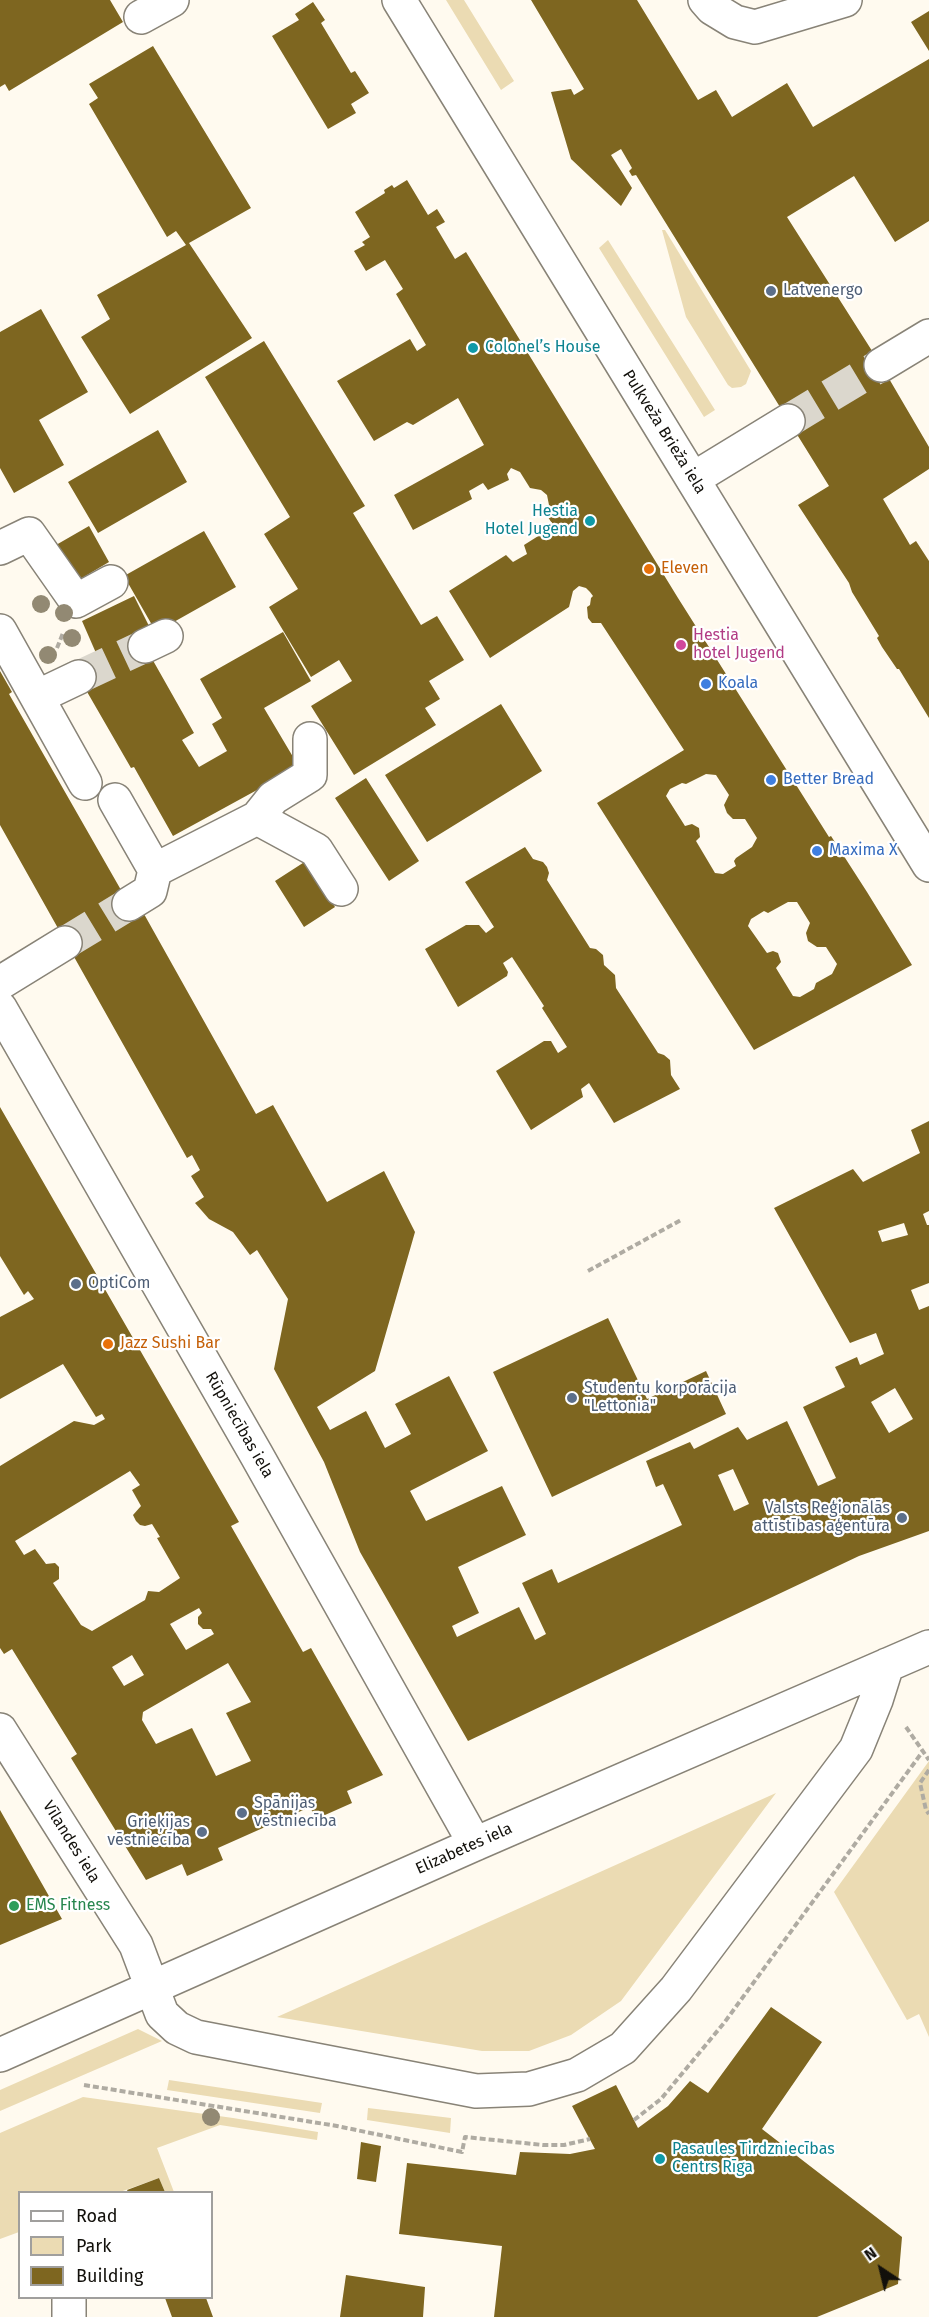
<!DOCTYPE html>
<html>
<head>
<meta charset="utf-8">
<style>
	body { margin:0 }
	#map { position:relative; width:929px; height:2317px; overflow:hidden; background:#fffaef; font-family:"Fira Sans",sans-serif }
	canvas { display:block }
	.legend { position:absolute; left:18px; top:2191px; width:195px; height:108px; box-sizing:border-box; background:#fff; border:2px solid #a09f9d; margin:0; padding:8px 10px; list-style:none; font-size:18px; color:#12100b }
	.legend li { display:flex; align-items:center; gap:12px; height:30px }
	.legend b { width:30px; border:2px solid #a09f9d }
	.north { position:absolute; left:851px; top:2239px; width:60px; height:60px; -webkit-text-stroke:4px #fff; paint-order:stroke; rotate:325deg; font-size:16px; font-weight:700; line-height:24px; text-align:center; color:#12100b }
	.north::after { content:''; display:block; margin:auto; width:21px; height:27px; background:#12100b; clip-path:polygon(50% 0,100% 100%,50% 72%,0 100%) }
</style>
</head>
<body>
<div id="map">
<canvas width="929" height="2317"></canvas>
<ul class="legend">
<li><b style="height:8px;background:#fff"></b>Road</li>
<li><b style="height:16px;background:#ebdbb3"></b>Park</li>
<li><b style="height:16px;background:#7e6620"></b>Building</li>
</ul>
<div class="north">N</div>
</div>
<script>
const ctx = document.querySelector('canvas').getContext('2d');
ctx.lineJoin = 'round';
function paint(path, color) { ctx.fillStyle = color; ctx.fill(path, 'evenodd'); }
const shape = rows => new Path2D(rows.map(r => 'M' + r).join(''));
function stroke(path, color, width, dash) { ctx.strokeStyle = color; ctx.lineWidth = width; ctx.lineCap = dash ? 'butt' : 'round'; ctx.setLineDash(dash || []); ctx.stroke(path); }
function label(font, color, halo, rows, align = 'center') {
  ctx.font = font + ' "Fira Sans",sans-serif'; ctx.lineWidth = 4.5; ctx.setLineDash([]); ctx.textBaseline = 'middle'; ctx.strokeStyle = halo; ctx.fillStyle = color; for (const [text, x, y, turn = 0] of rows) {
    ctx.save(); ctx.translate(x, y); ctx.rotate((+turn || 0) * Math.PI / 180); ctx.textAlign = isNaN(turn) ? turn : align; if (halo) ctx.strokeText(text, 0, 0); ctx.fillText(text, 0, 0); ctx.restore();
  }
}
paint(shape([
	[446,0,464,0,514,81,501,90],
	[662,230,665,230,751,371,746,384,741,387,732,388,728,385,686,317],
	[608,240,715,410,704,417,599,248],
	[929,1761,929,2037,919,2014,907,2020,834,1892],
	[776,1793,621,2001,571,2035,529,2051,482,2051,277,2017],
	[138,2029,162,2041,0,2111,0,2090],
	[169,2080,322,2103,320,2113,167,2090],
	[83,2097,233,2118,318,2132,317,2140,220,2125,157,2148,174,2192,165,2192,159,2178,120,2192,20,2192,19,2232,0,2239,0,2133],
	[368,2108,451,2118,450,2133,367,2120]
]), '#ebdbb3');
paint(shape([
	[0,0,110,0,123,22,9,91,5,84,0,87],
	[531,0,637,0,698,100,716,90,732,117,787,83,813,127,929,59,929,221,895,242,854,176,787,217,881,365,929,447,929,469,883,499,910,545,916,541,929,561,929,718,899,669,897,669,882,647,877,638,879,636,852,592,849,583,798,505,829,486,636,175,632,176,629,171,632,168,621,149,611,155,632,188,621,206,571,159,551,92,571,89,574,95,584,89],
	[313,2,325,20,321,23,351,73,355,71,369,93,351,104,356,113,328,129,272,36,299,20,295,14],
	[929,11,929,51,911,22],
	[153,46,251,208,189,243,252,338,130,414,81,337,110,319,97,295,186,245,176,231,167,237,89,104,98,98,89,84],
	[407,180,428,215,437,209,445,222,436,227,455,259,466,252,678,598,829,837,831,836,867,892,912,965,754,1050,597,803,684,750,601,623,592,623,588,618,587,607,590,605,591,598,593,596,590,592,586,588,579,586,573,591,569,607,490,658,449,591,506,555,513,562,527,554,524,545,543,533,546,533,548,537,555,533,555,528,546,514,549,505,547,495,541,490,530,488,520,472,511,468,507,474,509,480,488,490,483,483,469,491,472,499,413,530,394,495,484,445,458,398,413,425,407,422,374,441,337,381,410,339,417,351,426,345,396,294,403,289,385,260,366,271,354,251,365,245,362,242,370,237,355,212,385,193,384,190,392,185,394,188],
	[706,774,716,775,729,795,724,805,727,813,733,819,745,819,757,838,752,847,736,858,734,861,736,866,723,874,715,873,696,841,700,837,699,828,692,824,685,826,666,796,670,789,682,783,686,784],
	[788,902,797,902,810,923,806,933,808,941,817,947,826,947,837,964,832,974,816,983,814,989,800,997,793,996,776,968,781,962,778,953,773,951,767,953,748,926,751,919,764,911,768,913],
	[41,309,88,392,39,420,64,465,14,493,0,468,0,332],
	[264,341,365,506,353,513,421,625,437,616,464,660,429,681,440,699,425,708,436,725,354,775,311,706,352,681,339,660,311,677,269,607,298,589,264,534,290,517,205,377],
	[158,430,187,482,98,533,68,482],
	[89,526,109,562,77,581,56,545],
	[204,531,236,587,156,632,124,576],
	[134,596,150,628,138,634,194,733,182,740,199,767,227,751,212,724,222,718,200,679,283,632,311,681,264,708,299,767,173,836,134,767,131,768,71,664,96,653,82,621],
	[0,671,12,692,9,694,129,904,144,914,256,1114,273,1105,327,1202,384,1171,415,1232,375,1371,317,1407,330,1430,366,1411,385,1448,411,1434,395,1404,449,1376,488,1451,410,1491,426,1521,502,1486,526,1535,458,1567,479,1613,452,1626,457,1637,519,1607,535,1640,546,1634,522,1583,552,1569,558,1583,682,1525,663,1484,656,1487,646,1461,690,1442,694,1449,738,1427,747,1440,787,1421,818,1486,836,1478,803,1407,845,1387,835,1367,857,1357,860,1365,884,1354,876,1333,850,1343,774,1208,853,1169,863,1182,920,1153,911,1130,929,1121,929,1211,923,1214,927,1225,929,1225,929,1283,911,1290,919,1310,929,1306,929,1531,859,1556,468,1741,360,1552,324,1462,274,1369,288,1299,257,1250,250,1255,233,1232,209,1219,195,1203,204,1197,191,1176,200,1170,192,1155,187,1158,0,825],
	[904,1223,908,1235,882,1242,878,1231],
	[895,1388,913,1419,889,1433,871,1402],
	[733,1469,749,1504,734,1511,718,1475],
	[501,704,542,771,427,842,385,775],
	[366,778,419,861,389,881,335,798],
	[525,847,533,859,543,862,547,867,549,873,547,880,590,948,596,949,603,955,604,965,615,975,616,988,658,1053,664,1055,670,1060,671,1075,680,1089,614,1123,589,1083,581,1089,583,1097,531,1130,496,1071,544,1041,551,1041,558,1053,567,1047,542,1008,544,1006,512,957,503,963,508,972,507,976,458,1007,425,949,466,925,479,925,486,933,494,927,465,882],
	[306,861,335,907,304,927,275,881],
	[0,1107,239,1522,231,1526,303,1652,311,1648,383,1775,347,1791,352,1803,316,1819,310,1807,218,1848,223,1860,187,1876,182,1864,146,1880,71,1758,77,1754,12,1649,4,1654,0,1648,0,1466,74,1421,94,1425,105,1419,102,1414,96,1417,63,1364,0,1399,0,1317,34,1299,28,1291,24,1295,0,1256],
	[130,1471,140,1485,132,1490,141,1506,133,1515,136,1521,140,1525,145,1526,152,1524,160,1537,157,1538,180,1578,159,1592,148,1591,145,1600,92,1631,81,1625,53,1583,59,1579,59,1567,55,1563,46,1564,35,1549,24,1555,15,1541],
	[199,1608,202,1613,198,1617,198,1624,203,1629,211,1629,214,1634,186,1650,170,1624],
	[132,1655,144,1675,124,1686,112,1667],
	[228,1663,251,1702,226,1713,251,1761,216,1776,192,1728,156,1744,142,1720,143,1712],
	[608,1318,647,1399,706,1371,726,1414,552,1497,493,1372],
	[0,1810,62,1919,0,1945],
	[771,2007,822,2042,762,2129,902,2237,898,2284,817,2317,494,2317,502,2246,399,2234,407,2163,516,2175,520,2152,570,2154,595,2149,572,2106,616,2085,638,2128,668,2106,690,2081,708,2093],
	[361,2142,381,2146,376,2182,357,2179],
	[159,2178,165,2192,128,2192,127,2190],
	[346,2275,425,2287,423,2317,340,2317],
	[165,2298,206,2298,213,2317,172,2317]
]), '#7e6620');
stroke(shape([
	[788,421,881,365],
	[79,677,145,646],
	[65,943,129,904]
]), '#dbd7cd', 33, [33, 16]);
const minor = shape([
	[705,0,712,8,735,22,755,27,845,0],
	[141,17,172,0],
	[881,365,929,336],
	[693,479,788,421],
	[0,548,29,534,76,601,111,582],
	[0,631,85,783],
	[145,646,166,636],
	[37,697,79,677],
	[115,800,155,870,150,891,129,904],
	[257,818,273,798,310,775,310,739],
	[155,870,257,818,316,850,341,889],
	[0,983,65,943],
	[0,1008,256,1454,475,1844],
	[0,1730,136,1945,162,2014,177,2028,196,2037,476,2091,529,2089,577,2075,623,2048,676,1989,856,1749,876,1700,887,1665],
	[0,2055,475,1844,929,1647],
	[69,2317,69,2298]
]);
const major = shape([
	[399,0,929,865]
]);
stroke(minor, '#888377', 36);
stroke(major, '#888377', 36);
stroke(shape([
	[57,648,63,633],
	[588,1271,681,1220],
	[906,1727,929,1760],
	[929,1770,920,1783,926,1810,929,1814],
	[84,2085,337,2126,462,2152,465,2137,543,2145,564,2145,590,2139],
	[634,2120,661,2099,724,2023,923,1751]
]), '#afaba2', 4, [6, 3]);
stroke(minor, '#fff', 33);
stroke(major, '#fff', 33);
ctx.fillStyle = '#928973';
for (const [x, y] of [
	[41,604],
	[64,613],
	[72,638],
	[48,655],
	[211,2117]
]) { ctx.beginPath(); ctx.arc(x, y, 9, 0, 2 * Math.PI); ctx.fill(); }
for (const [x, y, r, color] of [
	[771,291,6,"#5c6f8a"],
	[473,348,6,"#0f9aa8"],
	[590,521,6,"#0f9aa8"],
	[649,569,6,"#e8710a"],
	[681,645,6,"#d1479c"],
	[706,684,6,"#3f7fe0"],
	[771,780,6,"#3f7fe0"],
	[817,851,6,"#3f7fe0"],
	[76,1284,6,"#5c6f8a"],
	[108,1344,6,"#e8710a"],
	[572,1398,6,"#5c6f8a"],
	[902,1518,6,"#5c6f8a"],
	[242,1813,6,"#5c6f8a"],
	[202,1832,6,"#5c6f8a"],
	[14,1906,6,"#2e9e5b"],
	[660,2159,6,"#0f9aa8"]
]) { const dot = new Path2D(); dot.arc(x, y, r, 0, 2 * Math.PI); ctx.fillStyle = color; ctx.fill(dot); stroke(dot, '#fff', 2); }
label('16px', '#4e5e75', '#fff', [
	["Latvenergo",783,291],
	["OptiCom",88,1284],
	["Studentu korporācija",584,1389],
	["\"Lettonia\"",584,1407],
	["Valsts Reģionālās",890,1509,"right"],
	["attīstības aģentūra",890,1527,"right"],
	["Spānijas",254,1804],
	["vēstniecība",254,1822],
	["Grieķijas",190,1823,"right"],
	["vēstniecība",190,1841,"right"]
], 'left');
label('16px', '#0d838f', '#fff', [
	["Colonel’s House",485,348],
	["Hestia",578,512,"right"],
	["Hotel Jugend",578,530,"right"],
	["Pasaules Tirdzniecības",672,2150],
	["Centrs Rīga",672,2168]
], 'left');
label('16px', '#12100b', '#fff', [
	["Pulkveža Brieža iela",664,432,58],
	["Rūpniecības iela",239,1425,60],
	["Vīlandes iela",71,1842,58],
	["Elizabetes iela",464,1849,-24]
]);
label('16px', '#c56008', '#fff', [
	["Eleven",661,569],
	["Jazz Sushi Bar",120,1344]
], 'left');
label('16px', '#b23c85', '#fff', [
	["Hestia",693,636],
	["hotel Jugend",693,654]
], 'left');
label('16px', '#366cbe', '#fff', [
	["Koala",718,684],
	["Better Bread",783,780],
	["Maxima X",829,851]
], 'left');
label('16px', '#27864d', '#fff', [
	["EMS Fitness",26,1906]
], 'left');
</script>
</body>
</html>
